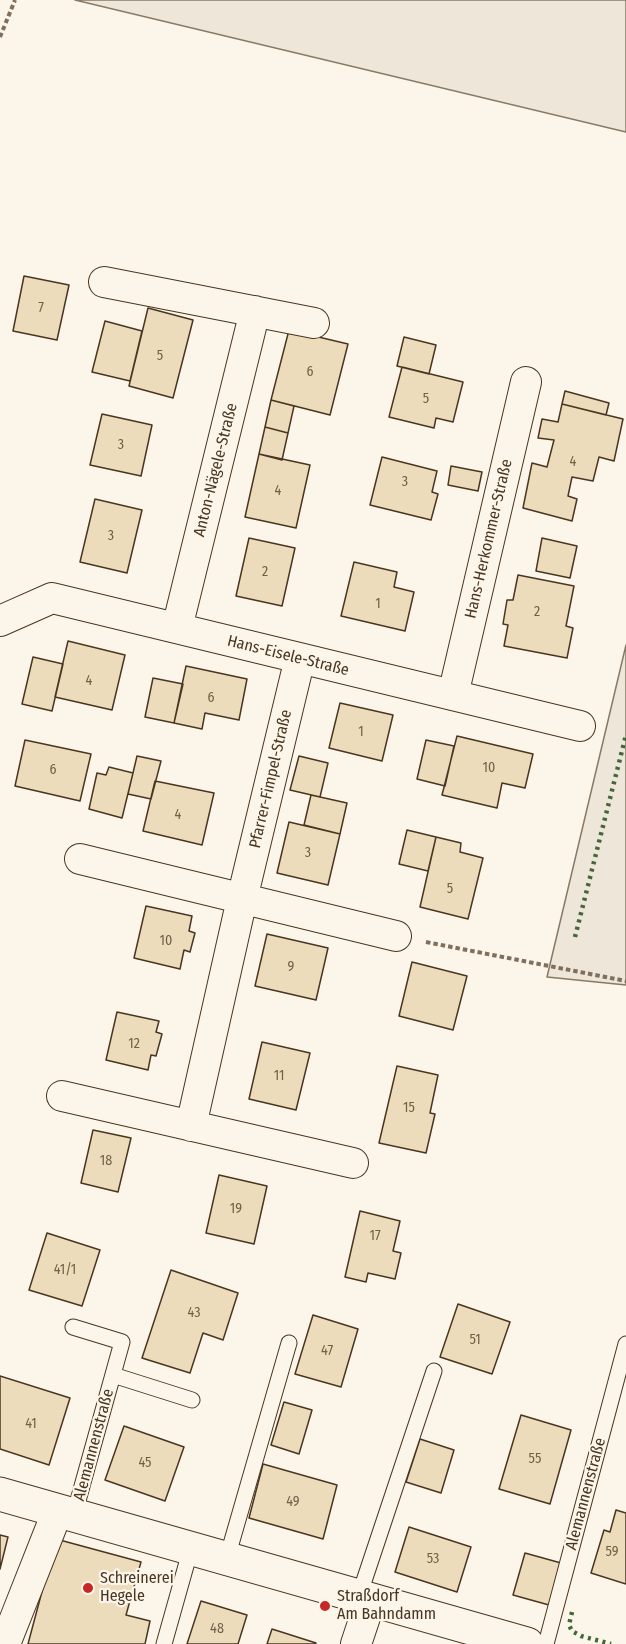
<!DOCTYPE html>
<html>
<head>
<meta charset="utf-8">
<style>
	body { margin:0 }
	canvas { display:block; background:#fbf6e9 }
</style>
</head>
<body>
<canvas width="626" height="1644"></canvas>
<script>
const ctx = document.querySelector('canvas').getContext('2d');
ctx.lineJoin = 'round';
function paint(path, color) { ctx.fillStyle = color; ctx.fill(path, 'evenodd'); }
const shape = rows => new Path2D(rows.map(r => 'M' + r).join(''));
function stroke(path, color, width, dash) { ctx.strokeStyle = color; ctx.lineWidth = width; ctx.lineCap = dash ? 'butt' : 'round'; ctx.setLineDash(dash || []); ctx.stroke(path); }
function label(font, color, halo, rows, align = 'center') {
  ctx.font = font + ' "Fira Sans Condensed",sans-serif'; ctx.lineWidth = 4.5; ctx.setLineDash([]); ctx.textBaseline = 'middle'; ctx.strokeStyle = halo; ctx.fillStyle = color; for (const [text, x, y, turn = 0] of rows) {
    ctx.save(); ctx.translate(x, y); ctx.rotate((+turn || 0) * Math.PI / 180); ctx.textAlign = isNaN(turn) ? turn : align; if (halo) ctx.strokeText(text, 0, 0); ctx.fillText(text, 0, 0); ctx.restore();
  }
}
const green = shape([
	[75,0,626,0,626,132,75,0],
	[626,645,626,985,547,977,626,645]
]);
paint(green, '#ede6d9');
stroke(green, '#887966', 1.5);
const building = shape([
	[24,276,69,285,57,340,13,331,24,276],
	[148,308,193,320,173,398,129,386,148,308],
	[105,321,142,331,130,381,92,372,105,321],
	[289,330,348,344,330,415,271,400,289,330],
	[404,337,436,345,429,374,397,366,404,337],
	[402,367,463,382,453,422,436,418,434,428,389,417,402,367],
	[565,391,609,403,606,415,562,404,565,391],
	[271,400,294,406,288,433,265,427,271,400],
	[562,404,623,419,614,461,599,457,593,481,572,477,568,496,577,499,572,521,523,508,532,463,547,467,554,440,538,438,542,419,558,422,562,404],
	[102,414,152,425,141,476,90,465,102,414],
	[265,427,288,433,282,460,259,454,265,427],
	[259,454,310,465,296,528,245,517,259,454],
	[382,457,437,471,432,492,438,494,431,520,370,505,382,457],
	[451,466,482,472,478,491,448,485,451,466],
	[95,499,142,510,127,573,80,562,95,499],
	[249,538,295,548,282,606,236,596,249,538],
	[542,538,577,546,570,578,536,571,542,538],
	[354,562,397,572,394,587,414,592,405,631,341,616,354,562],
	[518,575,574,586,566,626,573,628,567,658,504,646,508,625,503,624,507,600,513,600,518,575],
	[68,641,125,655,112,710,55,697,68,641],
	[33,657,63,664,52,711,22,704,33,657],
	[186,666,247,679,239,720,205,713,202,729,174,723,186,666],
	[153,678,183,684,174,723,145,717,153,678],
	[340,703,393,715,382,761,329,748,340,703],
	[457,736,533,754,525,788,502,783,497,808,442,795,457,736],
	[25,740,91,754,80,801,15,786,25,740],
	[426,740,454,746,445,786,417,779,426,740],
	[137,756,161,761,151,799,128,794,137,756],
	[299,756,328,763,320,797,290,790,299,756],
	[109,767,133,773,122,818,89,809,97,773,106,775,109,767],
	[155,781,214,793,202,845,143,831,155,781],
	[311,795,347,803,340,834,304,825,311,795],
	[289,822,340,834,328,885,277,873,289,822],
	[407,830,436,837,428,871,399,864,407,830],
	[436,837,461,843,460,852,483,858,468,919,420,907,436,837],
	[146,906,192,916,189,931,195,933,190,952,184,950,180,969,134,958,146,906],
	[267,934,328,948,316,1000,255,986,267,934],
	[412,962,467,976,453,1030,399,1016,412,962],
	[117,1012,159,1021,156,1032,162,1034,156,1056,151,1055,148,1070,106,1060,117,1012],
	[262,1042,310,1053,296,1110,249,1099,262,1042],
	[397,1066,438,1075,430,1113,435,1114,426,1153,379,1143,397,1066],
	[93,1130,131,1138,118,1192,81,1183,93,1130],
	[219,1175,267,1186,254,1244,206,1233,219,1175],
	[360,1211,400,1221,393,1251,401,1253,395,1279,368,1273,366,1282,345,1277,360,1211],
	[47,1233,100,1250,82,1306,29,1290,47,1233],
	[171,1270,238,1293,223,1340,203,1333,190,1373,142,1358,171,1270],
	[458,1304,510,1322,492,1374,440,1357,458,1304],
	[313,1315,358,1329,341,1387,295,1374,313,1315],
	[0,1376,70,1398,49,1465,0,1449,0,1376],
	[284,1402,312,1410,299,1454,271,1445,284,1402],
	[521,1415,571,1430,550,1504,499,1489,521,1415],
	[124,1426,184,1447,165,1501,105,1480,124,1426],
	[420,1439,454,1450,441,1493,406,1482,420,1439],
	[263,1464,337,1485,323,1539,249,1518,263,1464],
	[616,1510,626,1513,626,1584,591,1573,604,1530,610,1532,616,1510],
	[409,1527,471,1547,457,1592,395,1572,409,1527],
	[0,1535,8,1537,0,1569,0,1535],
	[56,1539,141,1562,126,1615,150,1621,145,1644,28,1644,56,1539],
	[525,1553,561,1563,549,1605,513,1595,525,1553],
	[201,1601,247,1615,238,1644,187,1644,201,1601],
	[272,1629,316,1643,315,1644,267,1644,272,1629]
]);
paint(building, '#ecdcbc');
stroke(building, '#4a3520', 1.5);
const lane = shape([
	[73,1327,122,1342,74,1515],
	[113,1375,192,1400],
	[227,1558,289,1343],
	[359,1596,434,1371],
	[164,1644,191,1548],
	[546,1644,626,1344]
]);
const street = shape([
	[104,282,314,323],
	[0,621,52,598,580,726],
	[177,628,255,311],
	[453,695,526,382],
	[80,859,396,936],
	[62,1096,353,1163],
	[191,1126,242,899,300,658],
	[5,1644,58,1510],
	[356,1644,371,1599]
]);
const secondary = shape([
	[0,1494,527,1644]
]);
stroke(lane, '#4a3520', 17);
stroke(street, '#4a3520', 32);
stroke(secondary, '#4a3520', 35);
stroke(shape([
	[0,37,15,0],
	[426,942,626,981]
]), '#7f6f5c', 4, [4.5, 3]);
stroke(lane, '#fbf6e9', 15);
stroke(street, '#fbf6e9', 30);
stroke(secondary, '#fbf6e9', 33);
stroke(shape([
	[575,937,626,735],
	[572,1612,569,1625,572,1631,581,1636,611,1644]
]), '#436837', 4.5, [3, 4.5]);
for (const [x, y, r, color] of [
	[88,1588,6,"#c62828"],
	[325,1606,6,"#c62828"]
]) { const dot = new Path2D(); dot.arc(x, y, r, 0, 2 * Math.PI); ctx.fillStyle = color; ctx.fill(dot); stroke(dot, '#fbf6e9', 2); }
label('14px', '#725f47', null, [
	["7",41,308],
	["5",160,356],
	["6",310,372],
	["5",426,399],
	["3",121,445],
	["4",573,462],
	["3",405,482],
	["4",278,491],
	["3",111,536],
	["2",265,572],
	["1",378,604],
	["2",537,612],
	["4",89,681],
	["6",211,698],
	["1",361,732],
	["10",489,768],
	["6",53,770],
	["4",178,815],
	["3",308,853],
	["5",450,889],
	["10",166,941],
	["9",291,967],
	["12",134,1044],
	["11",279,1076],
	["15",409,1108],
	["18",106,1161],
	["19",236,1209],
	["17",375,1236],
	["41/1",65,1270],
	["43",194,1313],
	["51",475,1340],
	["47",327,1351],
	["41",31,1424],
	["55",535,1459],
	["45",145,1463],
	["49",293,1502],
	["59",612,1552],
	["53",433,1559],
	["48",217,1629]
]);
label('16px', '#4a3520', '#fbf6e9', [
	["Anton-Nägele-Straße",216,470,-76],
	["Hans-Herkommer-Straße",489,539,-77],
	["Hans-Eisele-Straße",288,656,14],
	["Pfarrer-Fimpel-Straße",271,779,-77],
	["Alemannenstraße",94,1445,-75],
	["Alemannenstraße",586,1494,-75]
]);
label('16px', '#4a3520', '#fbf6e9', [
	["Schreinerei",100,1579],
	["Hegele",100,1597],
	["Straßdorf",337,1597],
	["Am Bahndamm",337,1615]
], 'left');
</script>
</body>
</html>
